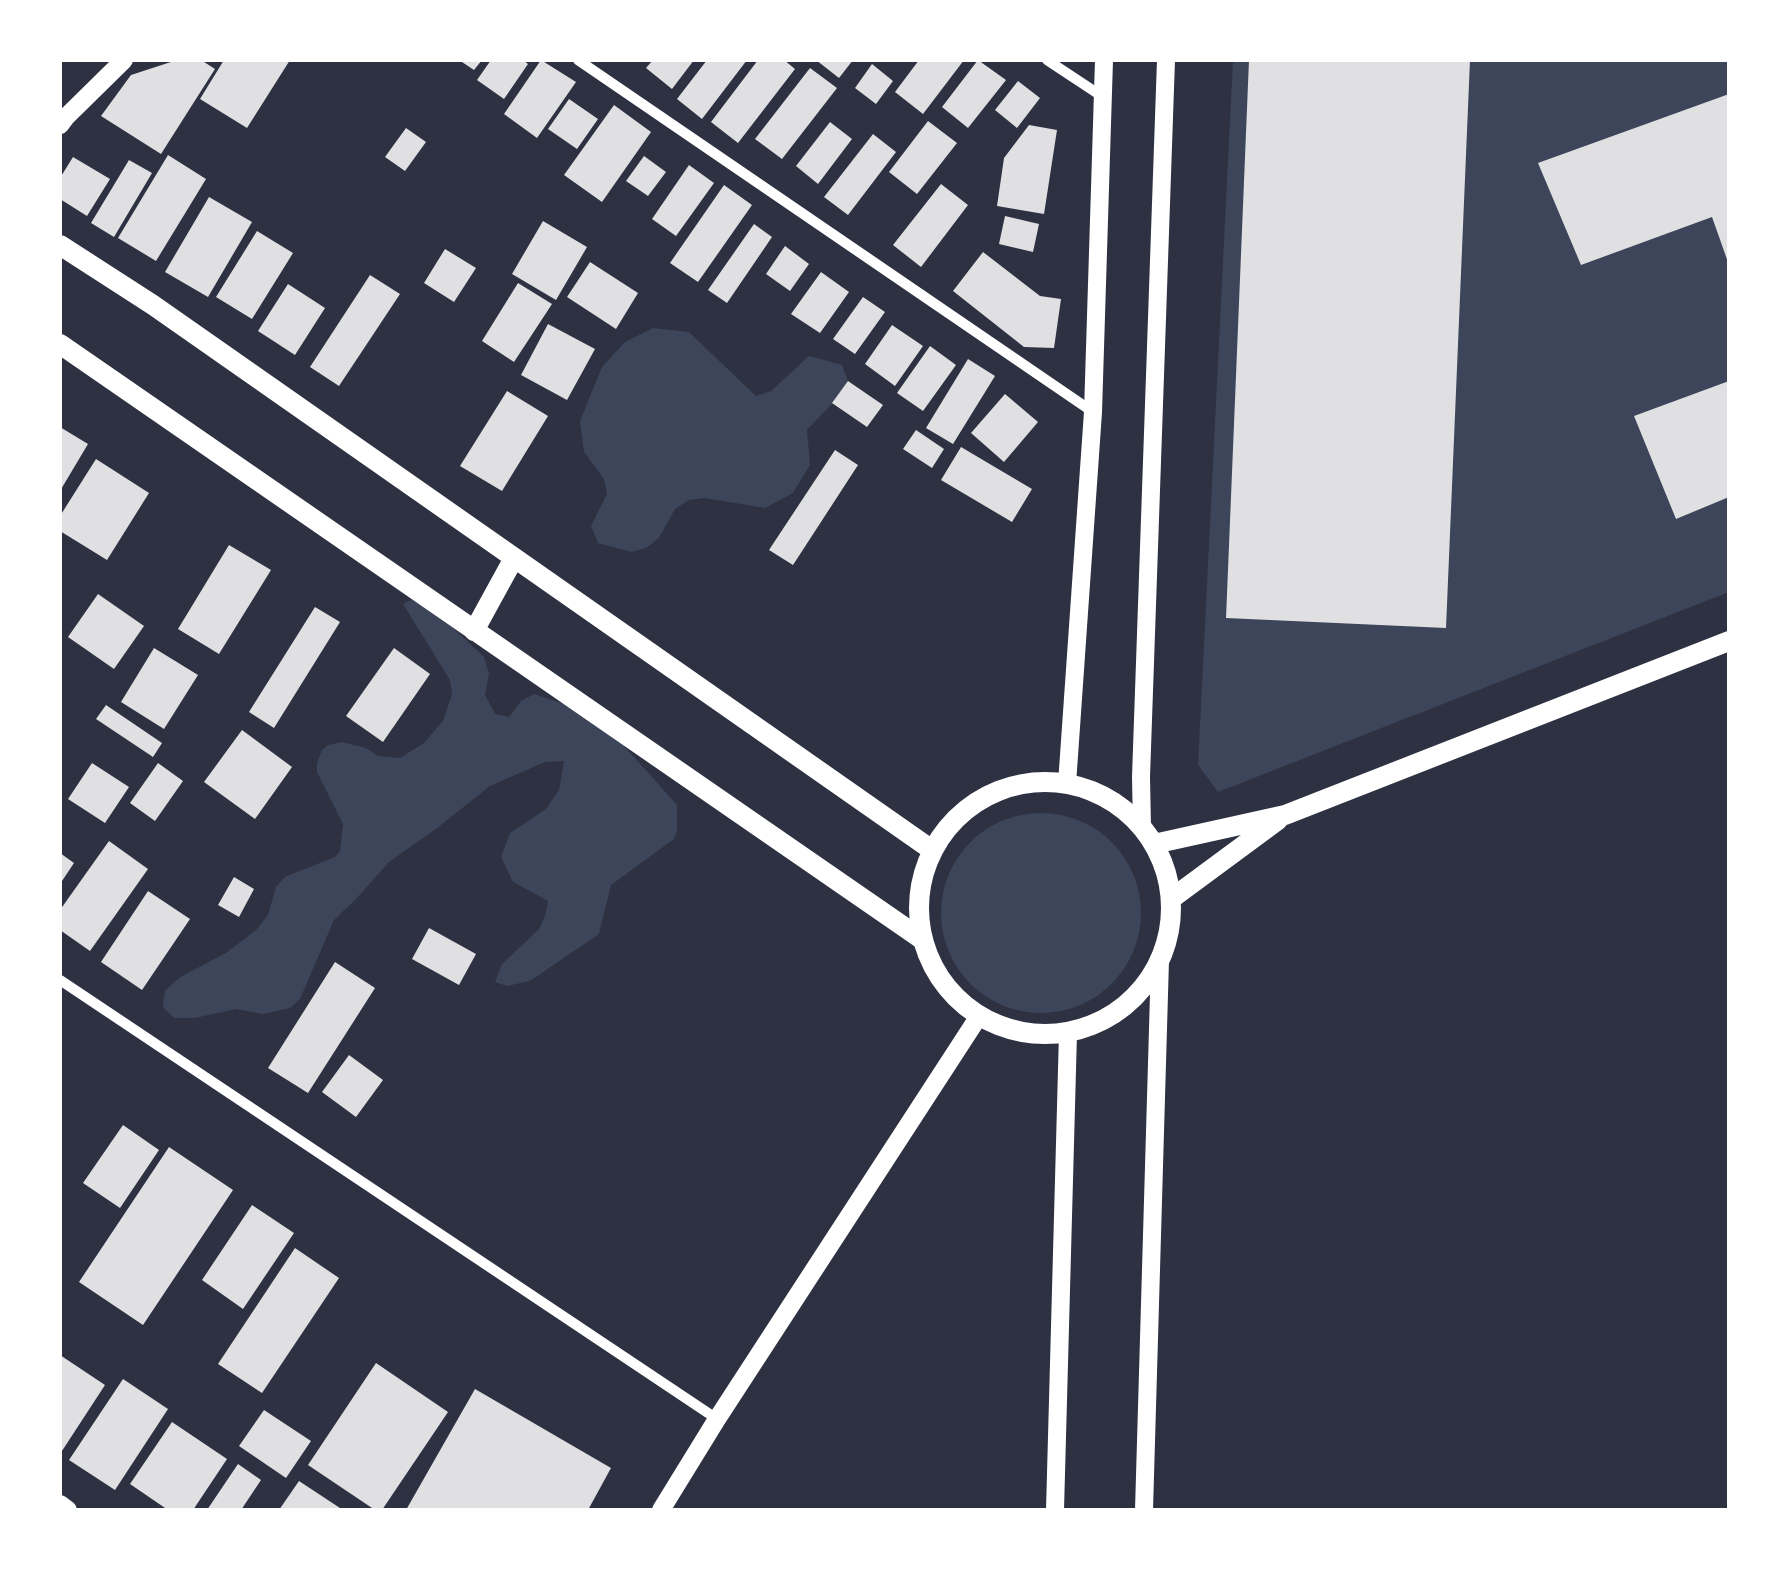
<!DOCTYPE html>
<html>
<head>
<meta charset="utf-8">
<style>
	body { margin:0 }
	#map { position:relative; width:1789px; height:1570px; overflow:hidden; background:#2d3142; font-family:Overpass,sans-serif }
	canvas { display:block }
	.frame { position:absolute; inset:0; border:62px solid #fff; pointer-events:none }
</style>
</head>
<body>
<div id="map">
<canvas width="1789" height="1570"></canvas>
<div class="frame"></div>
</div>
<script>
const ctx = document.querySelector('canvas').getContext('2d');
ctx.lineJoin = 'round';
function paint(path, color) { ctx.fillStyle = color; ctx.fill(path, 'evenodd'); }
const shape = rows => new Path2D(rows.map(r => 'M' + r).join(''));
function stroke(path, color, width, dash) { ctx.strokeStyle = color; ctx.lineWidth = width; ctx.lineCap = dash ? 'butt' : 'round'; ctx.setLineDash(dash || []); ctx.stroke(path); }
paint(shape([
	[1233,60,1729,60,1729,592,1218,792,1198,765],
	[653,328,689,332,756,396,771,391,809,356,842,365,848,381,844,391,807,430,810,465,793,493,765,508,704,498,689,500,675,509,659,538,646,548,631,552,598,543,591,526,607,494,604,479,584,452,580,421,602,367,625,342],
	[415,598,428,604,484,657,489,674,485,695,495,714,509,717,521,701,534,694,570,706,618,739,677,805,677,831,674,839,611,885,599,934,530,981,507,986,495,982,502,964,539,929,545,916,548,901,513,882,501,857,510,833,546,809,559,790,564,761,545,762,490,786,436,829,389,862,356,899,334,920,300,999,290,1008,263,1014,236,1009,195,1018,174,1018,163,1007,165,991,171,985,182,976,226,953,256,930,268,915,276,887,285,877,335,857,340,851,343,824,317,772,317,763,322,750,328,745,342,742,366,748,378,756,400,758,424,743,443,721,452,694,450,680,403,604],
	'941 913a100 100 0 1 1 200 0a100 100 0 1 1-200 0Z'
]), '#3c4559');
paint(shape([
	[177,60,201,60,215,69,161,154,101,116,131,75],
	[224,60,290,60,247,128,200,99],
	[459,60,482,60,474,70],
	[491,60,523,60,528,64,504,99,477,80],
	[541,60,576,82,537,138,504,114],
	[653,60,694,60,672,89,646,68],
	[707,60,747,60,702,119,677,99],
	[758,60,784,60,795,69,738,143,711,122],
	[816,60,853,60,839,78],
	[919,60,964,60,923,114,895,92],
	[978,60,1006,80,968,128,942,107],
	[1249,60,1470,60,1446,628,1226,618],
	[872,64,893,81,876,104,855,88],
	[810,68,837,88,782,159,755,139],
	[1018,81,1040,98,1017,128,995,110],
	[1729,94,1729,265,1712,217,1581,265,1538,163],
	[569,99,598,119,577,149,548,129],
	[614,105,651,132,602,202,564,175],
	[928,121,957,143,917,194,889,172],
	[830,122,852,139,818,184,796,166],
	[1029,125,1057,130,1044,214,997,206,1004,158],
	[406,128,426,142,405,171,385,157],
	[873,134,896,152,848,215,824,197],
	[168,155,206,179,156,261,118,238],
	[644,156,666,172,648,196,626,181],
	[73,157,110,179,87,216,60,199,60,178],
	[129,160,152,173,114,237,91,223],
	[689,165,714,183,676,236,652,219],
	[941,184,968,205,921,267,893,245],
	[724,185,752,205,698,282,670,263],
	[209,197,252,222,208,297,165,272],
	[1005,216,1039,224,1033,252,999,244],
	[543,221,587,247,556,300,512,274],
	[754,224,772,237,727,303,708,290],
	[257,231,293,253,252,319,216,297],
	[785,246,809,264,790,291,766,274],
	[445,249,476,268,454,302,424,283],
	[983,252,1040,296,1061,299,1054,348,1024,347,953,291],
	[590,262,638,293,616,329,567,297],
	[821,272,849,292,820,333,791,314],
	[370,275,400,294,339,386,310,367],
	[518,283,552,304,514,362,482,341],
	[288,284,325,308,295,355,258,331],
	[863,297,885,312,855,354,833,339],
	[548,324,595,349,567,400,521,375],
	[892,325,923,346,895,386,865,364],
	[930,346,956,365,923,411,897,393],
	[968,359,995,376,953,444,926,428],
	[848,381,883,405,867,427,832,403],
	[1729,381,1729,497,1676,519,1634,416],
	[507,391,548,416,502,491,460,466],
	[1005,394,1038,422,1004,462,971,433],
	[60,427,88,444,60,491],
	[916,430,944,449,932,468,903,449],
	[961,447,1032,489,1012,522,941,480],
	[835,450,858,465,793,565,769,550],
	[96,459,149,493,107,560,60,531,60,516],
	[229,545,271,570,219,654,178,629],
	[98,594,144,626,114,669,68,637],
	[315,607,340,622,274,728,249,712],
	[154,648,198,675,164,729,121,702],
	[394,648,430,674,383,742,346,716],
	[106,705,162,743,153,757,96,719],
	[242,730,292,767,255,819,204,782],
	[92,763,129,787,105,823,68,799],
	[158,763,183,781,155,821,130,803],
	[109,841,148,869,90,951,60,930,60,910],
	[60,853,74,863,60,884],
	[234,877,254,889,239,917,218,905],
	[148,891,190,919,142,990,101,962],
	[429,928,476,954,459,985,412,959],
	[335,962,375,988,308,1093,268,1068],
	[349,1055,383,1080,356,1117,322,1092],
	[123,1125,159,1150,120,1208,83,1183],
	[169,1147,233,1190,143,1325,79,1282],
	[252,1205,294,1233,243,1309,202,1280],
	[295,1248,339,1278,262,1393,218,1364],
	[60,1355,105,1385,60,1454],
	[376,1363,448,1412,382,1510,375,1510,308,1465],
	[123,1379,168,1409,115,1490,69,1460],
	[475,1389,611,1468,588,1510,406,1510],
	[264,1410,311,1441,286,1478,239,1446],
	[172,1422,227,1459,193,1510,168,1510,130,1484],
	[238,1464,261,1480,241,1510,207,1510],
	[299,1481,343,1510,279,1510]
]), '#e0e0e3');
stroke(shape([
	[578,60,1093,412],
	[1047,60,1103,97],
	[60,980,717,1419]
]), '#fff', 10);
stroke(shape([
	[60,125,66,117,124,60],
	[1067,784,1093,412,1104,60],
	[1142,828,1141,777,1166,60],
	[60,1504,68,1510],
	[661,1510,717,1419,979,1016],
	[1055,1510,1068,1033],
	[1144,1510,1160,960]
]), '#fff', 18);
stroke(shape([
	[60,245,153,305,932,850],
	[60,344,923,940],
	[474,631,514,558],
	'919 908a126 126 0 1 1 252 0a126 126 0 1 1-252 0Z',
	[1154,844,1285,815,1729,641],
	[1171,899,1278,820]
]), '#fff', 20);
</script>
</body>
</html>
